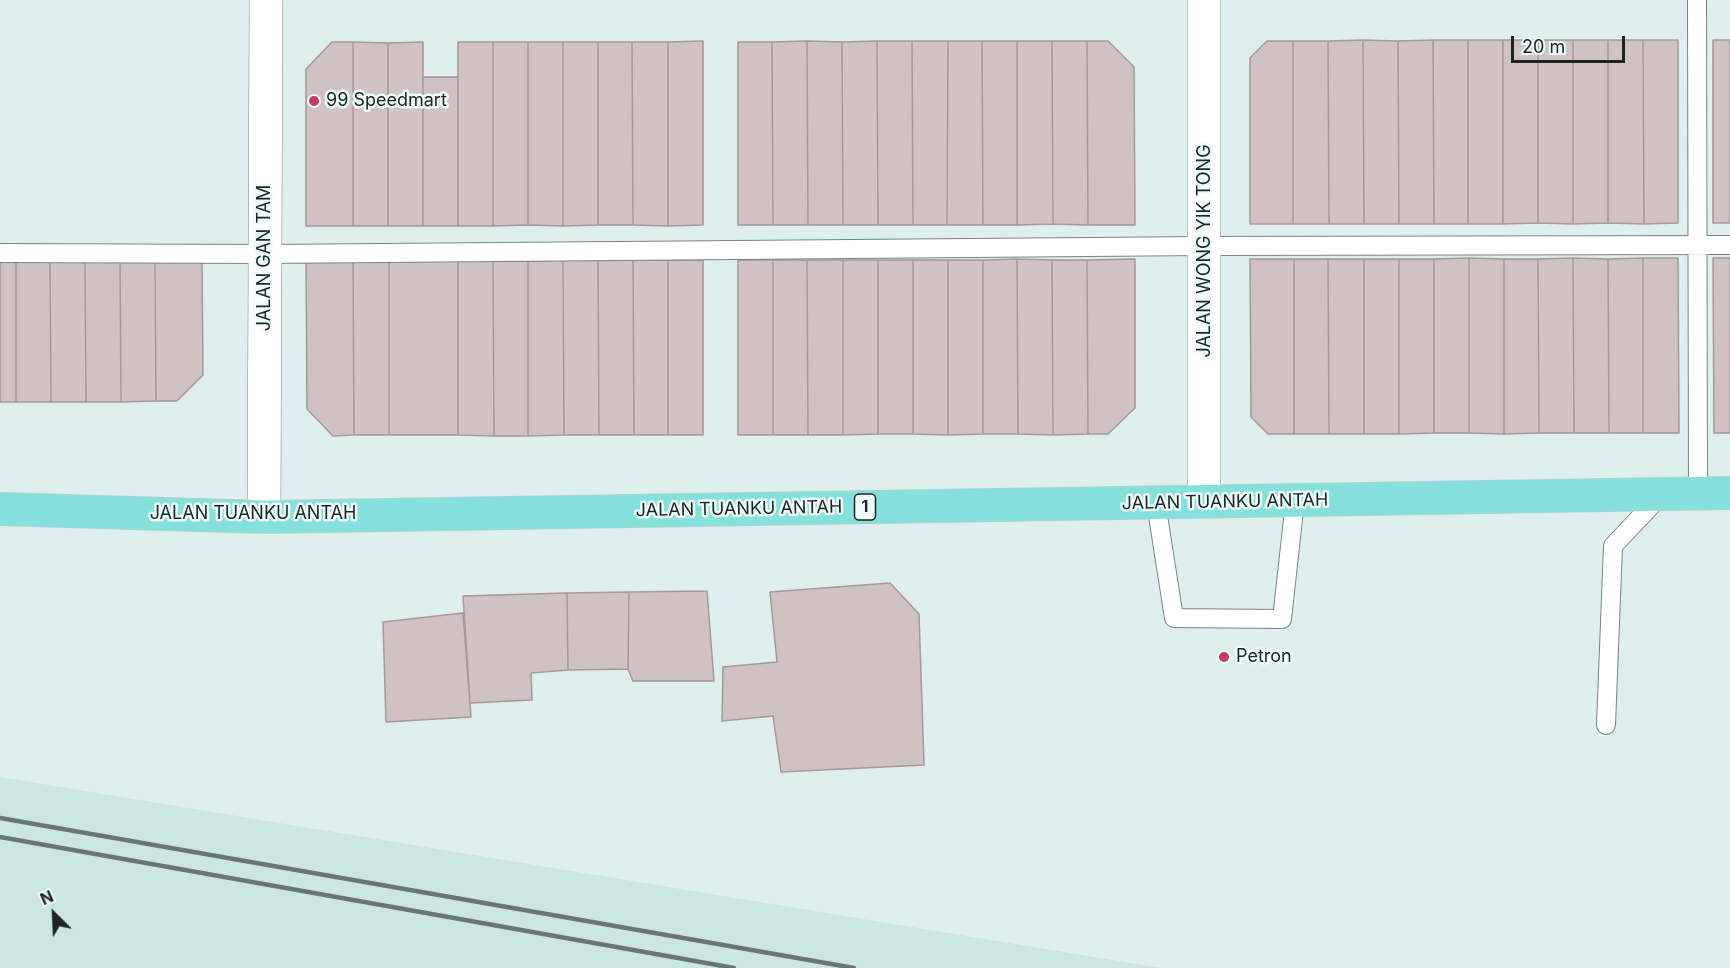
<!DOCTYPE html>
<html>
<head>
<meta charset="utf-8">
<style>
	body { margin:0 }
	#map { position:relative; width:1730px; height:968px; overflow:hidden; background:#dfefee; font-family:Inter,sans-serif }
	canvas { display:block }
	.north { position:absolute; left:24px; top:884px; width:60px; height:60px; -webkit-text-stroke:4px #ecfcfb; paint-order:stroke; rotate:336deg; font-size:16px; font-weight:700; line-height:24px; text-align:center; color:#1e2423 }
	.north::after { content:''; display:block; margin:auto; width:21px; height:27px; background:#1e2423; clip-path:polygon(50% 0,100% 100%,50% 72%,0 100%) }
	.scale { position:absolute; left:1511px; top:36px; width:114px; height:27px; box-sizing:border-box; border:3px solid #1e2423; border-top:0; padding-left:8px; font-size:18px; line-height:21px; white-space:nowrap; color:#1e2423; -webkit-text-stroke:4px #ecfcfb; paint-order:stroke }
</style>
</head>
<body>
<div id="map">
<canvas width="1730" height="968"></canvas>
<div class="north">N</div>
<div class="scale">20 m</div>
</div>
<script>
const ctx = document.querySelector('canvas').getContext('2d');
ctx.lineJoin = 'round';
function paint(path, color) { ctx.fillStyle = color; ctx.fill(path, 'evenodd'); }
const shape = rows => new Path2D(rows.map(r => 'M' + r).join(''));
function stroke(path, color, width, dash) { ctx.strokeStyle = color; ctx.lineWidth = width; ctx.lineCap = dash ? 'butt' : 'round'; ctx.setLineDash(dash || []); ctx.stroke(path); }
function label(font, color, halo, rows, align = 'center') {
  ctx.font = font + ' Inter,sans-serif'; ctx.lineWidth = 5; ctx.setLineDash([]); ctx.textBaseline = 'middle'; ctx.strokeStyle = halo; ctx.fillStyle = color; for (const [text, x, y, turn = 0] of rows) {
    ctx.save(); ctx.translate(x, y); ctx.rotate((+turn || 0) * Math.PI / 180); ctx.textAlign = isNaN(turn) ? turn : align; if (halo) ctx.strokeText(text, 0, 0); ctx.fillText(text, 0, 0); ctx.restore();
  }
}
paint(shape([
	[0,777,1161,968,0,968]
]), '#cce6e3');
const building = shape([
	[1363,40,1398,41,1399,224,1364,224,1363,40],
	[1363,40,1364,224,1329,224,1328,41,1363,40],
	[1433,40,1468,40,1468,224,1434,224,1433,40],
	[1433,40,1434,224,1399,224,1398,41,1433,40],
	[1468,40,1503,40,1503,224,1468,224,1468,40],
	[1503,40,1538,40,1538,223,1503,224,1503,40],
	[1538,40,1573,40,1573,224,1538,223,1538,40],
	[1573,40,1608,40,1608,223,1573,224,1573,40],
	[1608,40,1643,40,1644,224,1608,223,1608,40],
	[1643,40,1678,40,1678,223,1644,224,1643,40],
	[1713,40,1730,40,1730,223,1713,223,1713,40],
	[703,41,703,225,668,226,668,42,703,41],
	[807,41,842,42,843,225,808,225,807,41],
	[807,41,808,225,773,225,772,42,807,41],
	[877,41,912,41,913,225,878,225,877,41],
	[877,41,878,225,843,225,842,42,877,41],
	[912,41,948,41,947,225,913,225,912,41],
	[948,41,982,41,983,225,947,225,948,41],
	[982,41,1017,41,1017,225,983,225,982,41],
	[1017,41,1052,41,1053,224,1017,225,1017,41],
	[1052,41,1087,41,1088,225,1053,224,1052,41],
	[1087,41,1108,41,1134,67,1135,225,1088,225,1087,41],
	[1267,41,1293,41,1293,224,1250,224,1250,58,1267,41],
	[1293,41,1328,41,1329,224,1293,224,1293,41],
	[332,42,353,42,353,226,306,226,306,69,332,42],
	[353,42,388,43,388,226,353,226,353,42],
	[423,42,423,226,388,226,388,43,423,42],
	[458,42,493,42,493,226,458,226,458,42],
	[493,42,528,42,528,225,493,226,493,42],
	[528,42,563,42,563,226,528,225,528,42],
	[563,42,598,42,598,225,563,226,563,42],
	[598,42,632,42,633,225,598,225,598,42],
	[632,42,668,42,668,226,633,225,632,42],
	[738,42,772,42,773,225,738,225,738,42],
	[423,77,458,77,458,226,423,226,423,77],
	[1469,258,1504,259,1504,434,1469,433,1469,258],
	[1469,258,1469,433,1434,433,1434,259,1469,258],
	[1573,258,1608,259,1609,433,1574,433,1573,258],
	[1573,258,1574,433,1539,433,1538,259,1573,258],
	[1643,258,1678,258,1679,433,1643,433,1643,258],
	[1643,258,1643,433,1609,433,1608,259,1643,258],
	[1713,258,1730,258,1730,433,1714,433,1713,258],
	[1017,259,1018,434,983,434,983,260,1017,259],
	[1017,259,1052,260,1053,435,1018,434,1017,259],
	[1135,259,1135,408,1108,434,1088,434,1087,260,1135,259],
	[1250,259,1294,259,1294,434,1268,434,1251,417,1250,259],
	[1294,259,1328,259,1329,434,1294,434,1294,259],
	[1328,259,1364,259,1364,434,1329,434,1328,259],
	[1364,259,1399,259,1399,434,1364,434,1364,259],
	[1399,259,1434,259,1434,433,1399,434,1399,259],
	[1504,259,1538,259,1539,433,1504,434,1504,259],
	[563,260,598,260,599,435,564,435,563,260],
	[563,260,564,435,528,436,528,261,563,260],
	[598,260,633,260,634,435,599,435,598,260],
	[633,260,668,260,668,435,634,435,633,260],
	[668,260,703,260,703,435,668,435,668,260],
	[738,260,773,260,773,435,738,435,738,260],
	[773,260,807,260,808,435,773,435,773,260],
	[807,260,843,260,843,435,808,435,807,260],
	[843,260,878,260,878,434,843,435,843,260],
	[878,260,913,260,913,434,878,434,878,260],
	[913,260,948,260,948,435,913,434,913,260],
	[948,260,983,260,983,434,948,435,948,260],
	[1052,260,1087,260,1088,434,1053,435,1052,260],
	[202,261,203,375,177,401,156,401,155,262,202,261],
	[306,261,353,261,354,435,333,436,307,409,306,261],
	[353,261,389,261,389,435,354,435,353,261],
	[389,261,458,261,458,435,389,435,389,261],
	[458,261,493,261,494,436,458,435,458,261],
	[493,261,528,261,528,436,494,436,493,261],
	[0,262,16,262,16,402,0,402,0,262],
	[16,262,50,262,51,402,16,402,16,262],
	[50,262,85,262,86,402,51,402,50,262],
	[85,262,120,262,121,402,86,402,85,262],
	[120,262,155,262,156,401,121,402,120,262],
	[890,583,919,614,924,765,781,772,773,716,722,721,723,667,777,662,770,592,890,583],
	[707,591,714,681,633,681,628,669,629,592,707,591],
	[629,592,628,669,568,670,567,593,629,592],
	[567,593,568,670,531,673,532,700,470,703,463,596,567,593],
	[463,613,471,717,386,722,383,622,463,613]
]);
paint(building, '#d1c2c3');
stroke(building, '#a7989a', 1.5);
const service = shape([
	[1697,0,1698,493],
	[0,253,265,254,1205,246,1730,245],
	[1156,503,1174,618,1282,619,1295,501],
	[1606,725,1613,546,1662,494]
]);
const minor = shape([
	[1204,0,1204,501],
	[264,517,266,0]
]);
const trunk = shape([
	[0,509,264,517,1730,493]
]);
stroke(service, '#778685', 20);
stroke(minor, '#778685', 34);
stroke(trunk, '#c9caca', 34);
stroke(service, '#fff', 18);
stroke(minor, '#fff', 33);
stroke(trunk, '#86e0dc', 33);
stroke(shape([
	[0,818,854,968],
	[0,837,734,968]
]), '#6b7574', 4.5);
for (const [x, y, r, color] of [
	[314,101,6,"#c93a5b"],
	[1224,657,6,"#c93a5b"]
]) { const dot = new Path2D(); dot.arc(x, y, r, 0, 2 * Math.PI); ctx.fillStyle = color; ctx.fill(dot); stroke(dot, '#ecfcfb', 2); }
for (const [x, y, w] of [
	[865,507,21]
]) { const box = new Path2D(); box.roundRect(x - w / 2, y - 13, w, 26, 4.5); ctx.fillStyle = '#ecfcfb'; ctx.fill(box); stroke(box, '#1e2423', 1.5); }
label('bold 16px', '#1e2423', null, [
	["1",865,507]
]);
label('18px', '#1e2423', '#ecfcfb', [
	["99 Speedmart",326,101],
	["Petron",1236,657]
], 'left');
label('18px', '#1e2423', '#ecfcfb', [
	["JALAN WONG YIK TONG",1205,251,-90],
	["JALAN GAN TAM",265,258,-90],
	["JALAN TUANKU ANTAH",1225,502,-1],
	["JALAN TUANKU ANTAH",739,509,-1],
	["JALAN TUANKU ANTAH",253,514]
]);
</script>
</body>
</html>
